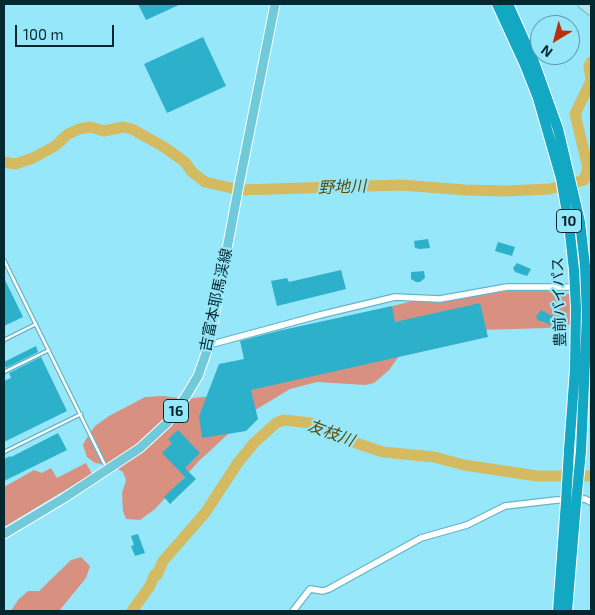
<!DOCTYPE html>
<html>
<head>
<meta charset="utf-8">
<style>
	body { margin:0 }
	#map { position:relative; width:595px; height:615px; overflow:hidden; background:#97e7fa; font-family:"Exo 2",sans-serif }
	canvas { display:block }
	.frame { position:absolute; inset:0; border:5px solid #04282f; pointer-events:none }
	.north { position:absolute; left:530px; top:15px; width:50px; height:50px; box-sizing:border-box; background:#97e7fa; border:1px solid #5c9ba9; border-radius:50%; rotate:217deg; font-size:14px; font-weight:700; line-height:20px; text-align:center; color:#04282f }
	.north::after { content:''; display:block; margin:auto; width:18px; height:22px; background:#ba300a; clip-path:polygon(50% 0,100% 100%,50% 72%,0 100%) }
	.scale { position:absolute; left:15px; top:25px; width:99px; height:22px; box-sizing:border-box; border:2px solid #04282f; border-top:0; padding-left:6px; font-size:15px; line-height:18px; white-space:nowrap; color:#04282f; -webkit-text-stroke:4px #97e7fa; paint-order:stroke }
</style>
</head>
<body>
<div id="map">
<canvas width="595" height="615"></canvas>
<div class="frame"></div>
<div class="north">N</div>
<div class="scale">100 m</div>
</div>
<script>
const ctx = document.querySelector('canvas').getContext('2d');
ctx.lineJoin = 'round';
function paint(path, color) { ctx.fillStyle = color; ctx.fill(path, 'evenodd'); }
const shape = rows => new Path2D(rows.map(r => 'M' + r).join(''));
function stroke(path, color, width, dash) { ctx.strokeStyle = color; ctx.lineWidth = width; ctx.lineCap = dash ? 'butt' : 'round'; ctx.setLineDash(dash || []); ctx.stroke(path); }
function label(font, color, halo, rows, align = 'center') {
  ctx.font = font + ' "Exo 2","Noto Sans JP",sans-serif'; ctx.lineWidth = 4.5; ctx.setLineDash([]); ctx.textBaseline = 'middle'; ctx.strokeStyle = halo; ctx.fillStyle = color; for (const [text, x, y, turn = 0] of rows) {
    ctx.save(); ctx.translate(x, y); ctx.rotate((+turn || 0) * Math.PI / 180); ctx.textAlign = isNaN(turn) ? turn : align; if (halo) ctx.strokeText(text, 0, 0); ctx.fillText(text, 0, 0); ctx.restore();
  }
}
paint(shape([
	[492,289,531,289,578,295,591,292,591,321,548,328,478,330,399,356,389,370,374,383,365,385,317,382,290,389,252,412,199,461,155,509,140,520,126,519,123,511,122,493,126,480,123,472,113,466,95,463,87,457,83,445,86,439,95,426,109,416,145,397,163,396,186,399,211,396,356,315,413,301],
	[86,463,92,474,4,527,4,487,34,470,42,473,51,468,57,478],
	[81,557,90,566,86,578,59,611,11,611,18,600,28,591,39,591,71,560]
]), '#d89180');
stroke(shape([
	[4,162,15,164,33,158,55,146,68,134,79,129,90,127,104,131,123,127,132,129,164,147,185,162,192,172,205,182,240,190,401,185,466,190,506,191,549,189,584,180,588,168,575,114,591,81,589,66,591,62],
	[132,611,150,586,155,574,157,575,163,561,205,513,237,464,254,443,276,423,284,420,311,423,356,443,383,452,434,457,464,465,537,476,591,476]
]), '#d4bb61', 11);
paint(shape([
	[138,4,181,4,146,20],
	[203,37,226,86,167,113,144,64],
	[428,239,430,248,420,249,415,248,414,241],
	[498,242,515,247,512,256,495,251],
	[517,263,531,269,527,276,515,272,513,268],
	[341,270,346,289,277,306,271,281,287,278,289,282],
	[424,271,425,278,420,282,416,282,411,279,411,272],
	[4,278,23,317,4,326],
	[480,303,488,337,251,390,258,419,246,431,202,438,199,416,219,364,244,359,240,341,278,331,392,306,395,322],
	[541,310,554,317,550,325,542,321,539,321,536,317],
	[36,346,38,352,6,368,4,362],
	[41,357,67,411,4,442,4,381,11,378,9,373],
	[178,430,200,453,185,468,196,479,170,504,164,497,185,477,162,453,172,443,168,439],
	[58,433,67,450,4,481,4,459,10,456,11,457],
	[138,534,145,553,135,556,131,546,134,545,131,536]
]), '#2db1ca');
const lane = shape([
	[4,260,106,467],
	[4,340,36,324],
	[4,372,49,350],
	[4,452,81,414]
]);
const street = shape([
	[209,345,320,315,395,297,440,299,507,287,591,287],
	[293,611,310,589,323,591,329,589,421,538,467,525,505,506,557,500,585,499,591,502]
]);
const secondary = shape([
	[582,4,591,11]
]);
const primary = shape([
	[4,534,64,498,140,448,167,423,186,396,198,376,209,345,239,185,275,4]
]);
const highway = shape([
	[497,4,525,65,538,98,561,178,569,225,574,270,576,308,575,369,569,450],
	[508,4,534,62,558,129,580,222,585,266,587,316,581,451],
	[558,611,566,502],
	[567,611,576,503]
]);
stroke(lane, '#65b5c7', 5);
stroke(street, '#65b5c7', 8);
stroke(secondary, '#65b5c7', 10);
stroke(primary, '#fff', 11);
stroke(highway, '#fff', 12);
stroke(lane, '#fff', 2.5);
stroke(street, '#fff', 5.5);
stroke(secondary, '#b8e5ed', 8);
stroke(primary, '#71cada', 9);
stroke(highway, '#12a7c2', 10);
const highwayBridge = shape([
	[566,502,569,450],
	[576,503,581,451]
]);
stroke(highwayBridge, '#fff', 12, []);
stroke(highwayBridge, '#12a7c2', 10);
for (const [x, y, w] of [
	[569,221,25],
	[176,411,25]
]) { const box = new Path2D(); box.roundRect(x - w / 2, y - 11.5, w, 23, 4); ctx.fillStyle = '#97e7fa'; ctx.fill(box); stroke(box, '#04282f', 1); }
label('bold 14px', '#04282f', null, [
	["10",569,221],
	["16",176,411]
]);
label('15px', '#04282f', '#97e7fa', [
	["吉富本耶馬渓線",216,300,-78],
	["豊前バイパス",559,302,-92]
]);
label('italic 16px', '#5b4a00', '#97e7fa', [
	["野地川",342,187,-2],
	["友枝川",331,433,20]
]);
</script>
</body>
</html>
